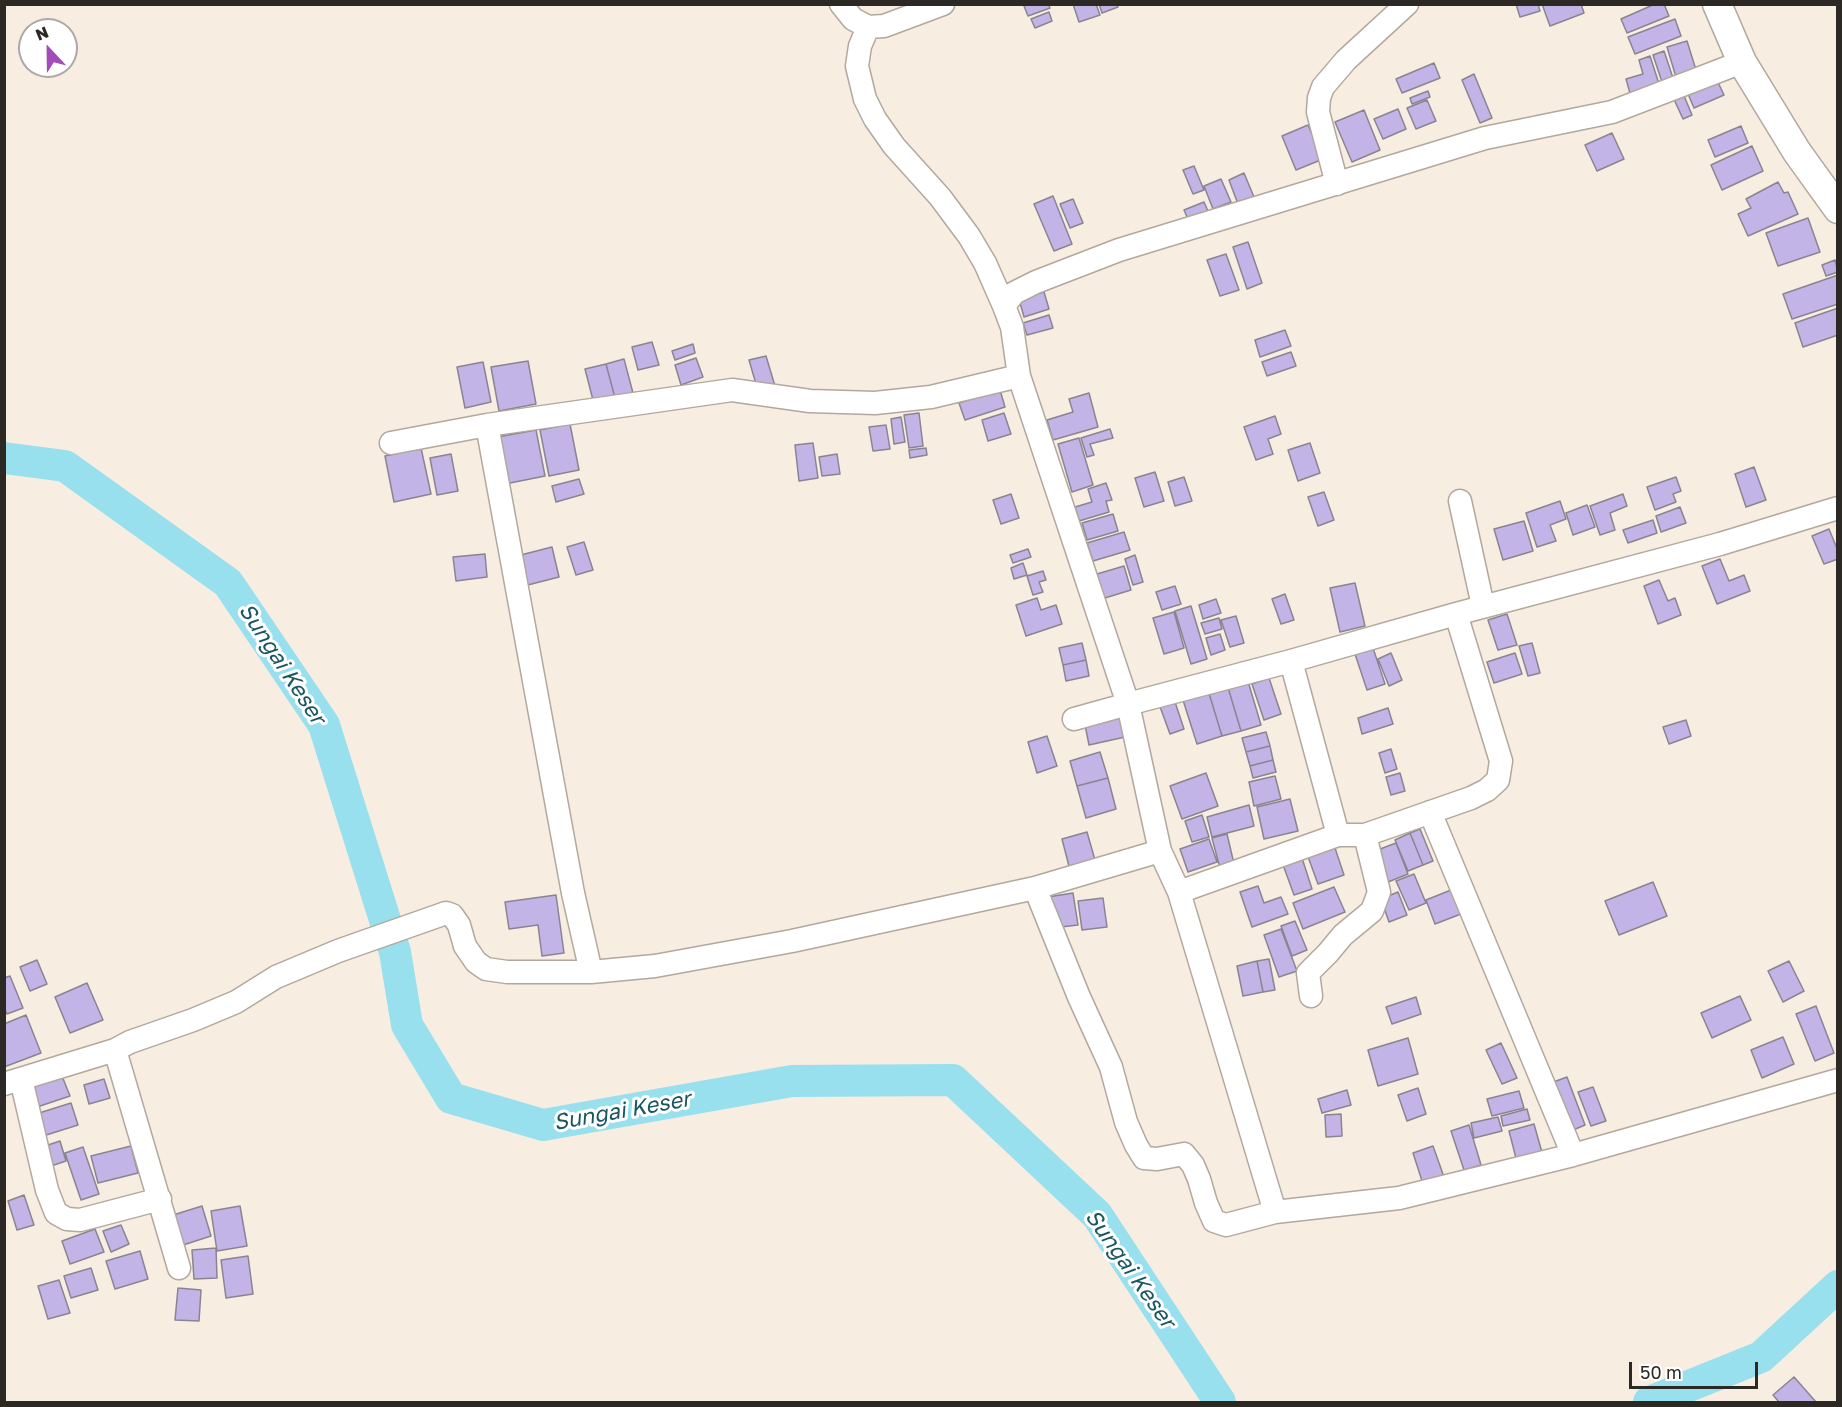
<!DOCTYPE html>
<html>
<head>
<meta charset="utf-8">
<style>
	body { margin:0 }
	#map { position:relative; width:1842px; height:1407px; overflow:hidden; background:#f7ede1; font-family:"Golos Text",sans-serif }
	canvas { display:block }
	.frame { position:absolute; inset:0; border:6px solid #2c2823; pointer-events:none }
	.north { position:absolute; left:18px; top:18px; width:60px; height:60px; box-sizing:border-box; background:#fff; border:2px solid #aba9a7; border-radius:50%; rotate:338deg; font-size:16px; font-weight:700; line-height:24px; text-align:center; color:#2c2823 }
	.north::after { content:''; display:block; margin:auto; width:21px; height:27px; background:#a34bb8; clip-path:polygon(50% 0,100% 100%,50% 72%,0 100%) }
	.scale { position:absolute; left:1629px; top:1362px; width:129px; height:27px; box-sizing:border-box; border:3px solid #2c2823; border-top:0; padding-left:8px; font-size:18px; line-height:21px; white-space:nowrap; color:#2c2823; -webkit-text-stroke:4px #fff; paint-order:stroke }
</style>
</head>
<body>
<div id="map">
<canvas width="1842" height="1407"></canvas>
<div class="frame"></div>
<div class="north">N</div>
<div class="scale">50 m</div>
</div>
<script>
const ctx = document.querySelector('canvas').getContext('2d');
ctx.lineJoin = 'round';
const shape = rows => new Path2D(rows.map(r => 'M' + r).join(''));
function stroke(path, color, width, dash) { ctx.strokeStyle = color; ctx.lineWidth = width; ctx.lineCap = dash ? 'butt' : 'round'; ctx.setLineDash(dash || []); ctx.stroke(path); }
function paint(path, color) { ctx.fillStyle = color; ctx.fill(path, 'evenodd'); }
function label(font, color, halo, rows, align = 'center') {
  ctx.font = font + ' "Golos Text",sans-serif'; ctx.lineWidth = 6; ctx.setLineDash([]); ctx.textBaseline = 'middle'; ctx.strokeStyle = halo; ctx.fillStyle = color; for (const [text, x, y, turn = 0] of rows) {
    ctx.save(); ctx.translate(x, y); ctx.rotate((+turn || 0) * Math.PI / 180); ctx.textAlign = isNaN(turn) ? turn : align; if (halo) ctx.strokeText(text, 0, 0); ctx.fillText(text, 0, 0); ctx.restore();
  }
}
stroke(shape([
	[4,458,65,466,228,583,324,725,395,952,407,1025,451,1098,543,1125,792,1081,953,1080,1097,1215,1220,1402],
	[1649,1402,1761,1357,1838,1286]
]), '#98e0ee', 32);
const building = shape([
	[1027,4,1048,4,1050,8,1028,16,1024,6,1027,4],
	[1073,4,1096,4,1100,15,1079,22,1073,4],
	[1099,4,1117,4,1118,7,1102,13,1099,4],
	[1516,4,1538,4,1540,11,1520,17,1516,4],
	[1542,4,1581,4,1584,13,1550,26,1542,4],
	[1655,4,1664,4,1669,16,1627,33,1621,19,1655,4],
	[1049,12,1052,21,1035,28,1031,19,1049,12],
	[1675,19,1681,36,1635,54,1628,37,1675,19],
	[1687,41,1696,70,1676,77,1667,47,1687,41],
	[1664,51,1673,78,1662,82,1653,55,1664,51],
	[1650,56,1660,87,1630,93,1626,79,1643,74,1639,60,1650,56],
	[1434,63,1440,78,1402,93,1396,79,1434,63],
	[1474,74,1492,118,1480,123,1462,80,1474,74],
	[1715,76,1724,95,1694,108,1686,89,1715,76],
	[1428,91,1430,97,1412,104,1410,98,1428,91],
	[1682,91,1692,115,1683,119,1672,95,1682,91],
	[1427,100,1436,121,1416,129,1407,108,1427,100],
	[1398,109,1406,129,1383,139,1374,119,1398,109],
	[1364,110,1380,150,1352,162,1335,122,1364,110],
	[1308,125,1323,159,1296,170,1282,136,1308,125],
	[1741,126,1748,143,1715,157,1708,140,1741,126],
	[1612,133,1624,159,1597,171,1585,145,1612,133],
	[1752,146,1763,171,1722,190,1711,165,1752,146],
	[1194,166,1204,190,1193,194,1183,170,1194,166],
	[1244,173,1254,197,1238,204,1229,180,1244,173],
	[1221,179,1231,202,1213,209,1204,186,1221,179],
	[1778,182,1784,193,1788,192,1798,214,1748,236,1738,214,1751,208,1746,199,1778,182],
	[1053,196,1072,244,1054,251,1034,204,1053,196],
	[1073,199,1083,223,1070,228,1060,204,1073,199],
	[1204,202,1211,218,1191,226,1184,210,1204,202],
	[1808,218,1820,252,1778,266,1766,233,1808,218],
	[1248,242,1262,283,1247,289,1233,247,1248,242],
	[1226,254,1239,290,1220,296,1207,260,1226,254],
	[1835,260,1838,272,1826,276,1822,265,1835,260],
	[1838,275,1838,304,1792,319,1783,294,1838,275],
	[1044,292,1049,309,1024,317,1019,299,1044,292],
	[1838,308,1838,335,1803,347,1795,323,1838,308],
	[1049,315,1053,328,1027,335,1023,323,1049,315],
	[1285,330,1291,346,1260,357,1255,340,1285,330],
	[652,342,659,365,638,370,632,347,652,342],
	[693,344,695,353,675,360,672,351,693,344],
	[1291,352,1296,366,1267,376,1262,362,1291,352],
	[766,356,775,386,758,391,749,360,766,356],
	[696,358,703,377,681,385,675,365,696,358],
	[624,359,633,393,615,398,606,364,624,359],
	[528,361,536,404,499,411,491,367,528,361],
	[483,362,491,402,465,408,457,367,483,362],
	[606,364,615,398,594,404,585,369,606,364],
	[1000,390,1005,407,965,420,959,403,1000,390],
	[1089,393,1098,427,1053,440,1047,420,1073,412,1069,399,1089,393],
	[919,413,923,446,909,448,904,415,919,413],
	[1004,413,1011,434,988,441,982,420,1004,413],
	[1275,416,1281,434,1268,439,1273,454,1256,460,1244,427,1275,416],
	[901,417,905,442,894,444,891,419,901,417],
	[570,424,579,470,549,476,540,430,570,424],
	[886,425,890,449,873,451,869,427,886,425],
	[1110,429,1113,438,1090,444,1094,455,1087,457,1081,438,1110,429],
	[536,430,545,476,505,484,497,437,536,430],
	[1079,438,1093,485,1072,492,1058,444,1079,438],
	[813,443,818,478,799,481,795,445,813,443],
	[1310,443,1320,473,1298,481,1288,450,1310,443],
	[421,448,431,494,394,502,385,456,421,448],
	[926,448,927,455,910,458,909,450,926,448],
	[451,454,458,491,437,495,430,458,451,454],
	[837,454,840,474,822,476,819,457,837,454],
	[1754,467,1766,500,1746,507,1735,474,1754,467],
	[1155,472,1164,501,1144,507,1135,478,1155,472],
	[1184,477,1192,501,1175,506,1168,482,1184,477],
	[1676,477,1681,491,1673,494,1676,502,1655,510,1647,487,1676,477],
	[579,479,584,494,556,502,552,486,579,479],
	[1106,483,1112,500,1106,501,1109,512,1079,521,1075,507,1092,502,1088,489,1106,483],
	[1324,492,1334,520,1318,526,1308,497,1324,492],
	[1011,494,1019,518,1001,524,993,500,1011,494],
	[1623,494,1627,506,1610,513,1615,530,1600,535,1590,506,1623,494],
	[1560,501,1566,519,1550,525,1556,541,1537,547,1526,513,1560,501],
	[1587,505,1595,527,1573,535,1566,513,1587,505],
	[1680,507,1686,523,1661,532,1656,516,1680,507],
	[1113,514,1118,531,1087,540,1082,523,1113,514],
	[1653,520,1657,533,1628,543,1623,530,1653,520],
	[1524,521,1533,551,1503,560,1494,529,1524,521],
	[1829,529,1838,551,1838,559,1824,564,1812,536,1829,529],
	[1124,532,1130,550,1093,561,1087,543,1124,532],
	[584,542,593,570,576,575,567,547,584,542],
	[552,547,559,577,520,587,513,557,552,547],
	[1028,549,1031,557,1013,563,1010,555,1028,549],
	[485,554,487,577,456,581,453,557,485,554],
	[1135,555,1143,582,1133,585,1125,559,1135,555],
	[1720,559,1729,581,1744,575,1750,591,1717,604,1702,566,1720,559],
	[1023,563,1027,575,1014,579,1011,568,1023,563],
	[1124,566,1131,590,1095,601,1087,577,1124,566],
	[1043,571,1046,580,1039,582,1043,592,1033,595,1027,576,1043,571],
	[1659,580,1668,601,1675,598,1681,615,1658,624,1644,586,1659,580],
	[1355,583,1365,626,1340,632,1330,588,1355,583],
	[1175,586,1181,604,1162,610,1156,592,1175,586],
	[1285,594,1294,620,1281,624,1272,599,1285,594],
	[1037,598,1041,610,1056,605,1062,624,1026,636,1016,605,1037,598],
	[1216,599,1221,613,1203,619,1199,605,1216,599],
	[1191,606,1207,659,1191,664,1175,611,1191,606],
	[1174,612,1184,648,1164,654,1153,618,1174,612],
	[1507,614,1517,645,1498,650,1488,620,1507,614],
	[1236,616,1244,643,1230,647,1221,620,1236,616],
	[1219,618,1222,629,1205,634,1201,623,1219,618],
	[1220,634,1225,650,1211,655,1206,638,1220,634],
	[1082,643,1086,660,1063,665,1059,648,1082,643],
	[1532,643,1540,673,1528,676,1519,646,1532,643],
	[1372,645,1385,684,1367,690,1354,651,1372,645],
	[1391,653,1402,680,1389,686,1378,659,1391,653],
	[1515,653,1522,674,1494,683,1487,662,1515,653],
	[1086,660,1089,676,1066,681,1063,665,1086,660],
	[1247,678,1261,725,1241,731,1227,684,1247,678],
	[1269,678,1281,714,1264,720,1252,684,1269,678],
	[1227,684,1241,731,1222,736,1208,690,1227,684],
	[1208,690,1222,736,1197,744,1182,697,1208,690],
	[1174,699,1184,729,1170,734,1159,704,1174,699],
	[1388,708,1393,724,1362,734,1358,718,1388,708],
	[1121,717,1125,737,1089,745,1085,725,1121,717],
	[1686,720,1691,736,1669,744,1663,727,1686,720],
	[1266,732,1270,746,1246,752,1242,738,1266,732],
	[1047,736,1057,766,1037,773,1028,742,1047,736],
	[1270,746,1273,760,1250,766,1246,752,1270,746],
	[1391,749,1397,769,1385,773,1379,753,1391,749],
	[1100,752,1108,778,1077,786,1070,761,1100,752],
	[1273,760,1276,772,1253,778,1250,766,1273,760],
	[1206,773,1218,806,1182,819,1170,786,1206,773],
	[1400,773,1405,791,1391,795,1386,777,1400,773],
	[1275,776,1281,799,1254,806,1249,782,1275,776],
	[1108,778,1116,809,1086,818,1077,786,1108,778],
	[1290,799,1298,831,1264,839,1257,807,1290,799],
	[1249,805,1254,826,1212,837,1207,817,1249,805],
	[1202,815,1209,837,1192,842,1185,821,1202,815],
	[1420,829,1433,861,1423,865,1410,833,1420,829],
	[1087,832,1097,867,1071,874,1062,839,1087,832],
	[1410,833,1423,865,1408,871,1395,840,1410,833],
	[1227,834,1235,868,1221,872,1212,838,1227,834],
	[1209,839,1217,862,1188,872,1180,849,1209,839],
	[1396,843,1408,874,1388,882,1375,851,1396,843],
	[1334,845,1344,875,1318,884,1307,854,1334,845],
	[1301,855,1312,889,1294,895,1282,862,1301,855],
	[1414,874,1426,903,1409,910,1396,881,1414,874],
	[1653,882,1667,916,1619,935,1605,901,1653,882],
	[1258,886,1264,903,1281,897,1288,914,1252,927,1240,892,1258,886],
	[1334,887,1345,912,1303,929,1293,903,1334,887],
	[1456,888,1466,912,1435,924,1426,900,1456,888],
	[1398,892,1407,915,1389,922,1381,899,1398,892],
	[1073,893,1078,925,1052,928,1048,897,1073,893],
	[556,895,564,953,542,956,538,925,509,929,505,902,556,895],
	[1103,898,1107,927,1082,930,1078,901,1103,898],
	[1295,921,1307,950,1292,956,1281,926,1295,921],
	[1281,929,1297,971,1279,977,1264,935,1281,929],
	[1269,959,1275,990,1263,992,1257,961,1269,959],
	[37,960,47,984,30,991,20,967,37,960],
	[1257,961,1263,992,1243,996,1237,966,1257,961],
	[1789,961,1804,991,1783,1002,1768,971,1789,961],
	[10,976,23,1008,7,1014,4,1007,4,978,10,976],
	[87,983,103,1020,70,1033,55,997,87,983],
	[1740,996,1751,1020,1712,1038,1701,1013,1740,996],
	[1416,997,1421,1014,1392,1024,1386,1007,1416,997],
	[1816,1006,1834,1053,1815,1061,1796,1014,1816,1006],
	[26,1015,41,1053,4,1067,4,1024,26,1015],
	[1783,1037,1794,1064,1762,1078,1751,1050,1783,1037],
	[1408,1038,1418,1074,1378,1086,1368,1050,1408,1038],
	[1501,1043,1517,1078,1502,1084,1486,1050,1501,1043],
	[62,1076,70,1096,34,1108,27,1089,62,1076],
	[1567,1077,1585,1125,1566,1133,1548,1084,1567,1077],
	[104,1079,110,1098,89,1104,84,1085,104,1079],
	[1593,1087,1606,1121,1591,1126,1578,1092,1593,1087],
	[1418,1088,1426,1114,1407,1121,1398,1095,1418,1088],
	[1347,1090,1351,1105,1322,1113,1318,1099,1347,1090],
	[1519,1091,1524,1108,1492,1116,1487,1099,1519,1091],
	[71,1103,78,1125,43,1136,36,1114,71,1103],
	[1527,1109,1530,1120,1503,1126,1501,1116,1527,1109],
	[1341,1114,1342,1136,1326,1137,1325,1115,1341,1114],
	[1498,1117,1502,1131,1474,1138,1471,1123,1498,1117],
	[1534,1124,1543,1156,1517,1162,1509,1131,1534,1124],
	[1469,1125,1481,1165,1464,1170,1451,1131,1469,1125],
	[60,1141,66,1161,45,1168,39,1148,60,1141],
	[131,1146,138,1173,98,1183,91,1156,131,1146],
	[1433,1146,1444,1177,1423,1184,1413,1153,1433,1146],
	[83,1147,99,1194,81,1200,65,1153,83,1147],
	[24,1195,34,1225,17,1230,8,1201,24,1195],
	[202,1206,211,1236,180,1246,170,1216,202,1206],
	[240,1206,247,1246,217,1251,211,1211,240,1206],
	[121,1225,129,1244,111,1252,103,1231,121,1225],
	[95,1229,104,1252,70,1264,62,1241,95,1229],
	[216,1248,217,1278,194,1279,192,1250,216,1248],
	[140,1251,148,1279,115,1289,106,1261,140,1251],
	[248,1256,253,1294,226,1298,221,1260,248,1256],
	[91,1268,98,1290,71,1298,64,1276,91,1268],
	[59,1280,70,1313,48,1319,38,1286,59,1280],
	[178,1288,201,1290,199,1321,175,1320,178,1288],
	[1794,1377,1816,1402,1779,1402,1773,1395,1794,1377]
]);
paint(building, '#c3b4e8');
stroke(building, '#888591', 1.5);
const minor = shape([
	[841,4,853,19,868,27,884,26,943,4],
	[868,27,860,46,857,66,865,99,875,119,894,146,940,197,969,236,985,263,1004,306,1012,327,1019,376,1128,704,1291,661,1456,614,1720,544,1838,508],
	[1337,184,1318,112,1319,98,1323,87,1346,60,1407,4],
	[1004,306,1014,293,1036,282,1119,250,1485,138,1612,112,1742,62],
	[391,443,487,425],
	[1460,501,1483,606],
	[1291,661,1338,835],
	[1074,719,1128,704,1160,851,1179,892,1275,1212,1399,1198,1573,1155,1838,1080],
	[1430,812,1573,1155],
	[1035,888,1079,997,1111,1067,1126,1122,1136,1145,1144,1158,1157,1159,1184,1154,1193,1165,1199,1179,1206,1203,1214,1221,1226,1225,1275,1212],
	[1179,892,1338,835,1365,835,1471,798,1487,790,1498,780,1501,761,1456,614],
	[591,972,573,893,487,425,732,390,810,401,875,403,931,397,1019,376],
	[1311,996,1308,973,1328,953,1343,935,1372,911,1379,892,1365,835],
	[115,1050,179,1268],
	[21,1079,47,1190,56,1213,67,1219,80,1220,160,1199],
	[4,1084,115,1050,130,1042,193,1020,236,1002,276,977,338,951,446,913,452,915,459,925,465,946,476,962,486,969,507,972,591,972,655,966,792,941,1035,888,1160,851]
]);
const major = shape([
	[1717,4,1742,62,1797,152,1838,209]
]);
stroke(minor, '#b2a89d', 25);
stroke(major, '#b2a89d', 31);
stroke(minor, '#fff', 22);
stroke(major, '#fff', 28);
label('italic 22px', '#1a5660', '#fff', [
	["Sungai Keser",282,664,57],
	["Sungai Keser",622,1111,-10],
	["Sungai Keser",1130,1269,55]
]);
</script>
</body>
</html>
